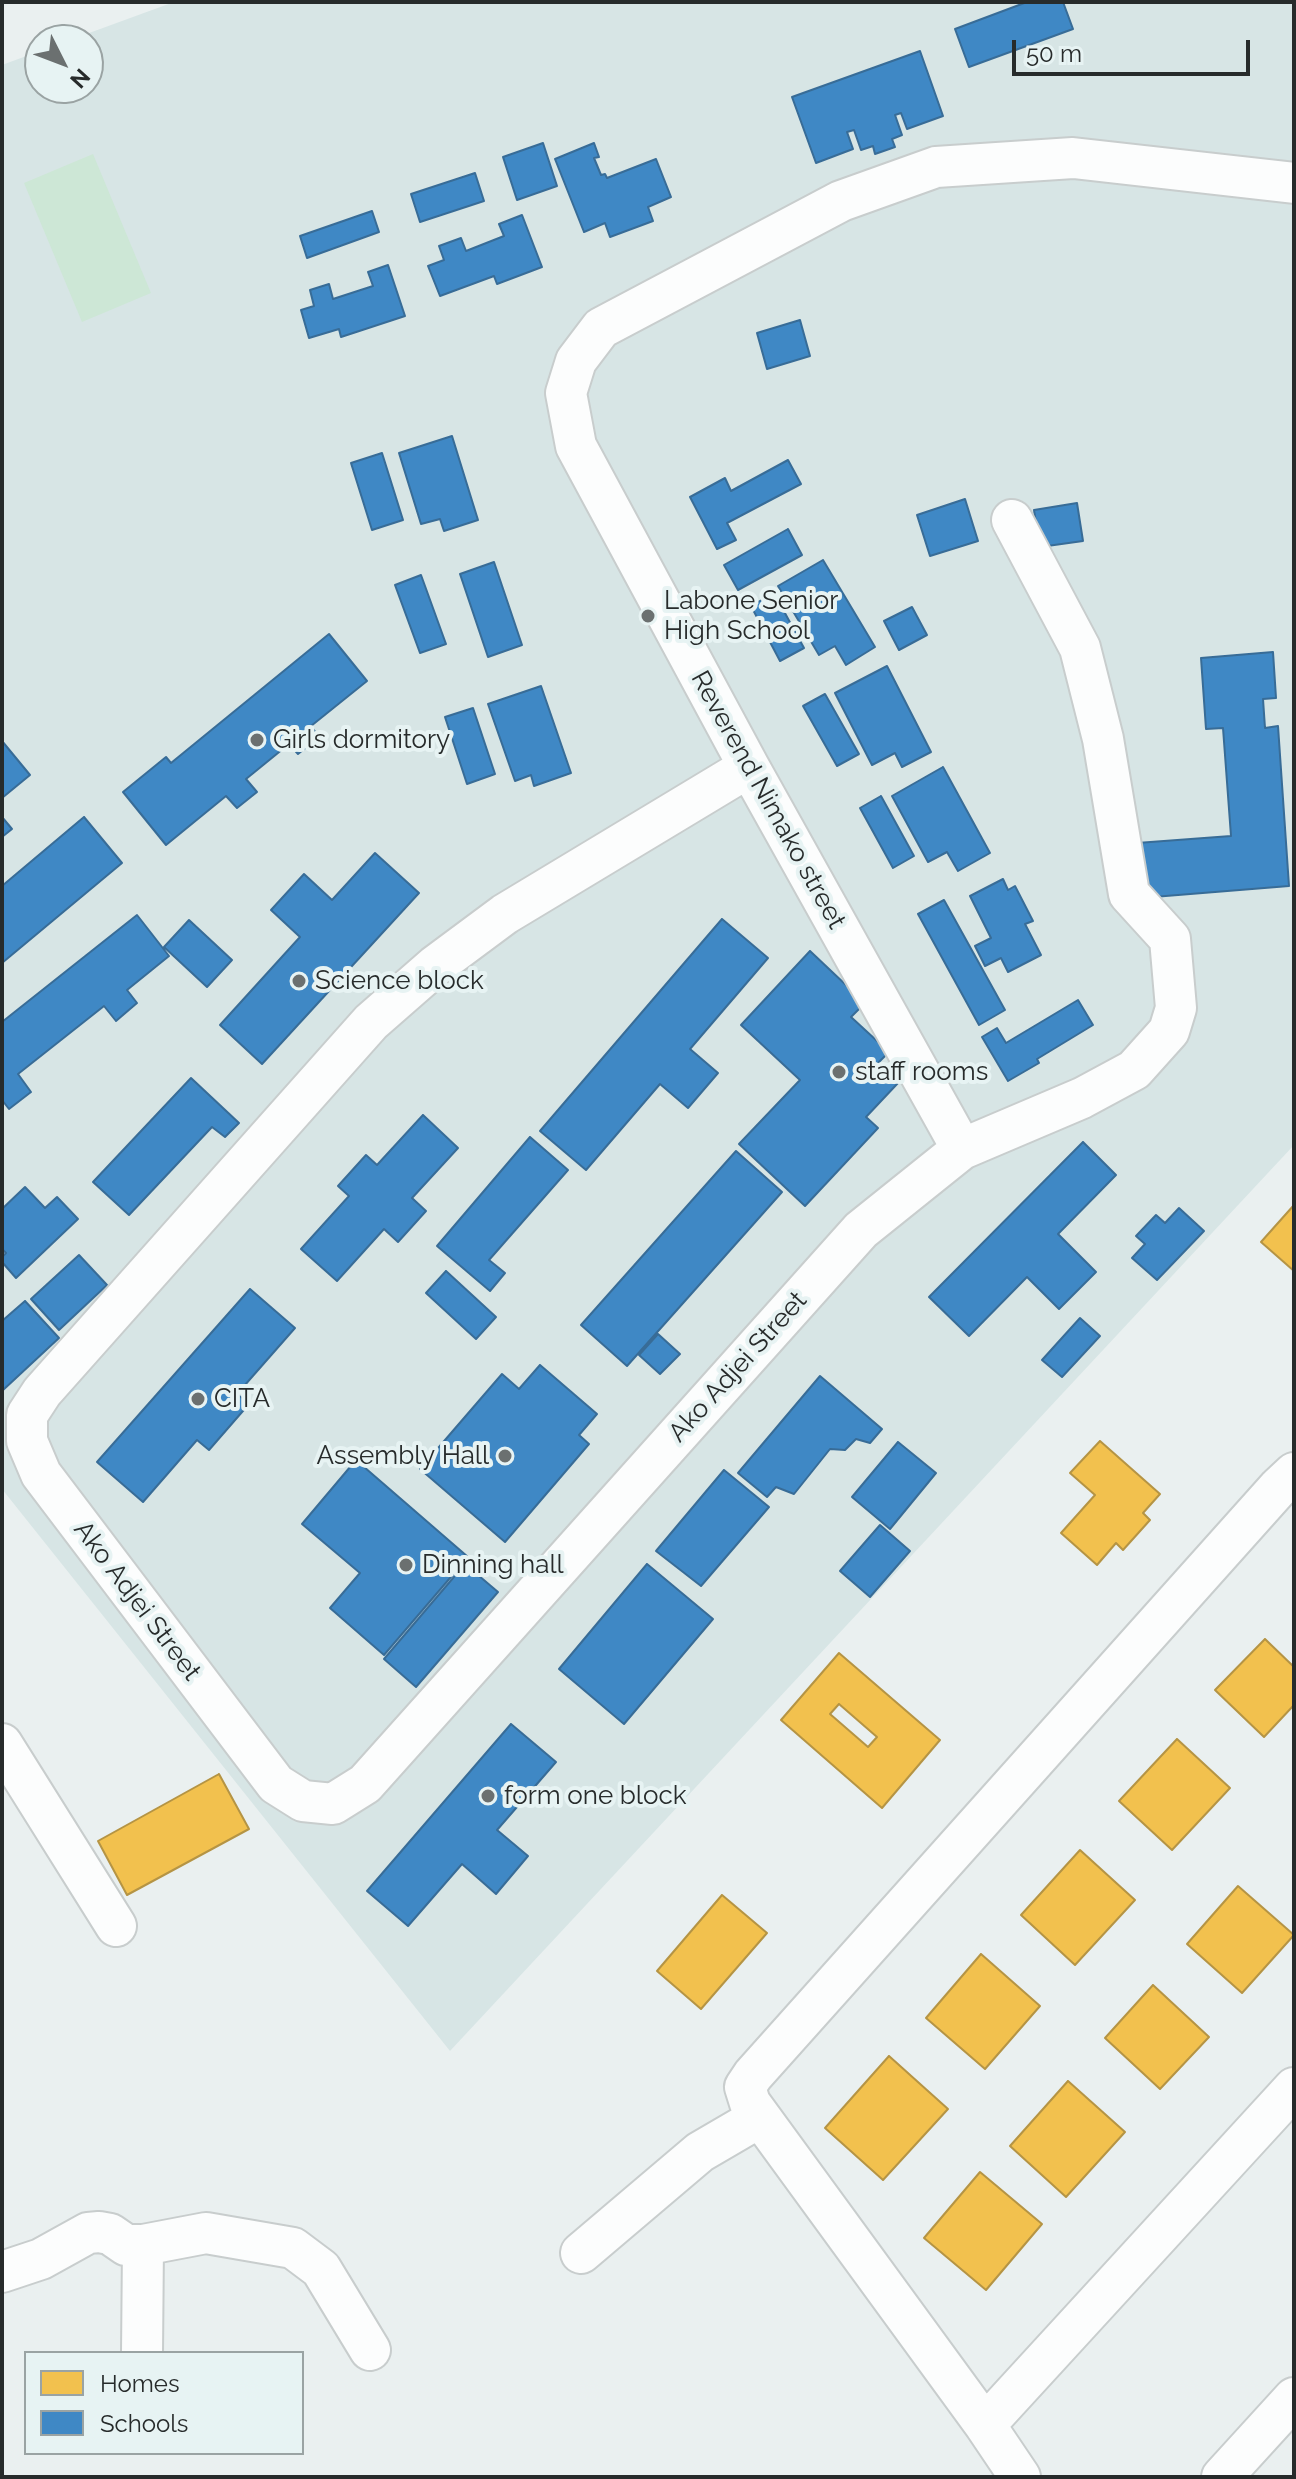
<!DOCTYPE html>
<html>
<head>
<meta charset="utf-8">
<style>
	body { margin:0 }
	#map { position:relative; width:1296px; height:2479px; overflow:hidden; background:#eaf0f0; font-family:Raleway,sans-serif }
	canvas { display:block }
	.frame { position:absolute; inset:0; border:4px solid #272b2b; pointer-events:none }
	.legend { position:absolute; left:24px; top:2351px; width:280px; height:104px; box-sizing:border-box; background:#e7f3f3; border:2px solid #9aa3a3; margin:0; padding:10px 14px; list-style:none; font-size:24px; color:#272b2b }
	.legend li { display:flex; align-items:center; gap:16px; height:40px }
	.legend b { width:40px; border:2px solid #9aa3a3 }
	.north { position:absolute; left:24px; top:24px; width:80px; height:80px; box-sizing:border-box; background:#e7f3f3; border:2px solid #9aa3a3; border-radius:50%; rotate:132deg; font-size:22px; font-weight:700; line-height:32px; text-align:center; color:#272b2b }
	.north::after { content:''; display:block; margin:auto; width:28px; height:36px; background:#6b7070; clip-path:polygon(50% 0,100% 100%,50% 72%,0 100%) }
	.scale { position:absolute; left:1012px; top:40px; width:238px; height:36px; box-sizing:border-box; border:4px solid #272b2b; border-top:0; padding-left:10px; font-size:24px; line-height:28px; white-space:nowrap; color:#272b2b; -webkit-text-stroke:6px #e7f3f3; paint-order:stroke }
</style>
</head>
<body>
<div id="map">
<canvas width="1296" height="2479"></canvas>
<div class="frame"></div>
<ul class="legend">
<li><b style="height:22px;background:#f2c14e"></b>Homes</li>
<li><b style="height:22px;background:#3f88c5"></b>Schools</li>
</ul>
<div class="north">N</div>
<div class="scale">50 m</div>
</div>
<script>
const ctx = document.querySelector('canvas').getContext('2d');
ctx.lineJoin = 'round';
function paint(path, color) { ctx.fillStyle = color; ctx.fill(path, 'evenodd'); }
const shape = rows => new Path2D(rows.map(r => 'M' + r).join(''));
function stroke(path, color, width, dash) { ctx.strokeStyle = color; ctx.lineWidth = width; ctx.lineCap = dash ? 'butt' : 'round'; ctx.setLineDash(dash || []); ctx.stroke(path); }
function label(font, color, halo, rows, align = 'center') {
  ctx.font = font + ' Raleway,sans-serif'; ctx.lineWidth = 8; ctx.setLineDash([]); ctx.textBaseline = 'middle'; ctx.strokeStyle = halo; ctx.fillStyle = color; for (const [text, x, y, turn = 0] of rows) {
    ctx.save(); ctx.translate(x, y); ctx.rotate((+turn || 0) * Math.PI / 180); ctx.textAlign = isNaN(turn) ? turn : align; if (halo) ctx.strokeText(text, 0, 0); ctx.fillText(text, 0, 0); ctx.restore();
  }
}
paint(shape([
	[174,2,1294,2,1294,1145,450,2051,2,1489,2,65,40,51,40,88,88,88,88,40,70,40]
]), '#d7e5e5');
paint(shape([
	[93,154,151,293,82,322,24,183]
]), '#cde7d6');
const homes = shape([
	[1294,1205,1294,1271,1261,1242,1294,1205],
	[1100,1441,1160,1494,1143,1513,1150,1520,1123,1550,1116,1543,1097,1565,1061,1533,1095,1495,1070,1473,1100,1441],
	[1265,1639,1294,1667,1294,1705,1264,1737,1215,1690,1265,1639],
	[839,1653,940,1740,882,1808,781,1720,839,1653],
	[839,1704,877,1737,868,1747,830,1714,839,1704],
	[1177,1739,1230,1788,1172,1850,1119,1801,1177,1739],
	[219,1774,249,1829,127,1895,98,1841,219,1774],
	[1080,1850,1135,1900,1075,1965,1021,1915,1080,1850],
	[1238,1886,1294,1935,1242,1993,1187,1944,1238,1886],
	[722,1895,767,1933,701,2009,657,1971,722,1895],
	[981,1954,1040,2006,985,2069,926,2018,981,1954],
	[1153,1985,1209,2037,1160,2089,1105,2038,1153,1985],
	[889,2056,948,2109,883,2180,825,2128,889,2056],
	[1068,2081,1125,2132,1066,2197,1010,2146,1068,2081],
	[980,2172,1042,2224,986,2290,924,2238,980,2172]
]);
paint(homes, '#f2c14e');
stroke(homes, '#b59444', 2);
const schools = shape([
	[1027,2,1063,2,1073,29,969,67,955,29,1027,2],
	[920,51,943,116,907,129,901,113,895,115,902,135,892,139,895,147,875,154,873,146,861,150,854,130,847,132,853,149,816,163,792,97,920,51],
	[543,143,557,186,517,200,503,157,543,143],
	[594,143,599,157,594,158,601,175,605,174,607,178,656,159,671,197,648,207,653,221,610,237,605,223,584,232,555,159,594,143],
	[475,173,484,201,420,222,411,194,475,173],
	[372,211,379,232,307,258,300,236,372,211],
	[522,215,542,267,497,284,494,276,440,296,428,266,444,260,439,246,461,238,466,251,504,236,499,224,522,215],
	[388,265,405,316,341,337,339,329,309,338,301,310,314,306,310,290,329,284,333,299,373,286,368,272,388,265],
	[800,320,810,356,767,369,757,333,800,320],
	[452,436,478,520,444,531,440,519,421,524,399,453,452,436],
	[382,453,403,520,372,530,351,463,382,453],
	[788,460,801,484,727,523,736,540,717,549,690,497,725,478,731,491,788,460],
	[965,499,978,541,930,556,917,515,965,499],
	[1077,503,1083,541,1040,547,1034,510,1077,503],
	[788,529,802,555,738,590,724,565,788,529],
	[823,560,875,647,846,665,835,646,819,655,778,586,823,560],
	[494,562,522,645,488,657,460,574,494,562],
	[421,575,446,644,420,653,395,585,421,575],
	[774,593,804,648,780,661,751,606,774,593],
	[912,607,927,635,899,650,884,621,912,607],
	[329,634,367,681,311,726,319,737,298,754,289,744,246,779,257,792,237,808,226,796,166,845,123,792,166,757,171,763,329,634],
	[1273,652,1276,698,1263,699,1265,728,1278,726,1289,886,1141,898,1137,843,1231,836,1223,728,1206,729,1201,658,1273,652],
	[887,666,931,752,902,767,895,753,872,765,835,693,887,666],
	[541,686,571,773,534,786,531,775,515,781,488,704,541,686],
	[825,694,859,754,837,766,803,706,825,694],
	[473,708,495,774,467,784,445,717,473,708],
	[2,741,30,775,2,798,2,741],
	[943,767,990,853,958,871,947,852,928,862,892,796,943,767],
	[881,796,914,856,893,868,860,808,881,796],
	[2,817,12,829,2,837,2,817],
	[84,817,122,863,2,963,2,886,84,817],
	[375,853,419,893,262,1064,220,1025,300,937,271,910,304,874,332,900,375,853],
	[1003,879,1008,890,1015,886,1033,921,1025,924,1041,955,1008,972,1001,958,985,966,975,946,991,938,970,896,1003,879],
	[944,900,1005,1010,979,1025,918,914,944,900],
	[137,915,169,956,127,990,137,1003,116,1021,104,1006,18,1074,31,1092,9,1109,2,1100,2,1022,137,915],
	[722,919,768,958,690,1049,718,1073,688,1108,660,1084,586,1170,540,1131,722,919],
	[189,920,232,960,207,987,164,947,189,920],
	[810,951,865,1003,851,1017,889,1052,878,1063,898,1083,866,1117,878,1128,805,1206,739,1144,800,1080,741,1025,810,951],
	[1078,1000,1093,1025,1037,1059,1039,1063,1008,1081,982,1037,997,1028,1006,1043,1078,1000],
	[191,1078,239,1123,225,1137,212,1127,129,1215,93,1182,191,1078],
	[423,1115,458,1148,412,1198,426,1211,398,1242,384,1229,337,1281,301,1249,349,1196,338,1186,366,1155,377,1165,423,1115],
	[530,1137,568,1170,489,1260,505,1273,490,1291,437,1246,530,1137],
	[1083,1142,1116,1175,1058,1234,1096,1272,1059,1309,1027,1277,969,1336,929,1297,1083,1142],
	[736,1151,782,1192,627,1366,581,1325,736,1151],
	[25,1187,45,1208,57,1197,78,1219,16,1278,2,1262,2,1257,6,1253,2,1249,2,1209,25,1187],
	[1179,1208,1204,1231,1157,1280,1132,1258,1145,1244,1136,1236,1156,1215,1165,1223,1179,1208],
	[79,1255,107,1285,59,1330,31,1299,79,1255],
	[446,1271,496,1317,476,1339,426,1293,446,1271],
	[250,1289,295,1328,237,1394,249,1404,209,1450,197,1440,143,1502,97,1462,250,1289],
	[25,1301,59,1338,2,1391,2,1321,25,1301],
	[1080,1318,1100,1336,1062,1377,1042,1360,1080,1318],
	[658,1334,680,1354,660,1374,639,1355,658,1334],
	[540,1365,597,1414,579,1435,589,1444,505,1542,420,1469,502,1374,519,1389,540,1365],
	[820,1376,882,1429,870,1443,856,1439,845,1450,830,1449,794,1494,776,1487,767,1497,738,1473,820,1376],
	[898,1442,936,1473,890,1529,852,1497,898,1442],
	[356,1460,468,1557,384,1655,330,1608,360,1573,302,1524,356,1460],
	[724,1470,769,1507,701,1586,656,1551,724,1470],
	[880,1525,910,1551,870,1597,840,1571,880,1525],
	[465,1564,498,1592,416,1687,384,1659,465,1564],
	[647,1564,713,1619,624,1724,559,1669,647,1564],
	[511,1724,556,1762,497,1830,528,1856,496,1894,462,1864,408,1926,367,1891,511,1724]
]);
paint(schools, '#3f88c5');
stroke(schools, '#386c97', 2);
const minor = shape([
	[749,767,505,914,435,966,371,1022,42,1392,27,1415,27,1441,41,1474,276,1784,303,1801,333,1804,365,1784,861,1230,962,1149,1082,1098,1134,1070,1169,1031,1176,1008,1170,939,1129,894,1103,739,1080,648,1012,520],
	[962,1149,749,767,576,446,566,393,576,361,601,328,841,201,936,167,1073,158,1294,183],
	[2,1744,116,1926],
	[581,2253,700,2152,760,2117],
	[2,2272,41,2259,88,2233,99,2232,110,2234,126,2245,143,2245,206,2233,293,2248,321,2269,370,2350],
	[142,2353,143,2245],
	[985,2425,1294,2088],
	[1020,2477,985,2425,750,2103,745,2087,753,2075,1279,1487,1294,1473],
	[1222,2477,1294,2398]
]);
stroke(minor, '#c8cdcd', 44);
stroke(minor, '#fcfdfd', 40);
for (const [x, y, r, color] of [
	[648,616,8,"#6b7070"],
	[257,740,8,"#6b7070"],
	[299,981,8,"#6b7070"],
	[839,1072,8,"#6b7070"],
	[198,1399,8,"#6b7070"],
	[505,1456,8,"#6b7070"],
	[406,1565,8,"#6b7070"],
	[488,1796,8,"#6b7070"]
]) { const dot = new Path2D(); dot.arc(x, y, r, 0, 2 * Math.PI); ctx.fillStyle = color; ctx.fill(dot); stroke(dot, '#e7f3f3', 3); }
label('26px', '#272b2b', '#e7f3f3', [
	["Labone Senior",664,601],
	["High School",664,631],
	["Girls dormitory",273,740],
	["Science block",315,981],
	["staff rooms",855,1072],
	["CITA",214,1399],
	["Assembly Hall",489,1456,"right"],
	["Dinning hall",422,1565],
	["form one block",504,1796]
], 'left');
label('26px', '#272b2b', '#e7f3f3', [
	["Reverend Nimako street",768,800,61],
	["Ako Adjei Street",738,1367,-48],
	["Ako Adjei Street",137,1601,53]
]);
</script>
</body>
</html>
